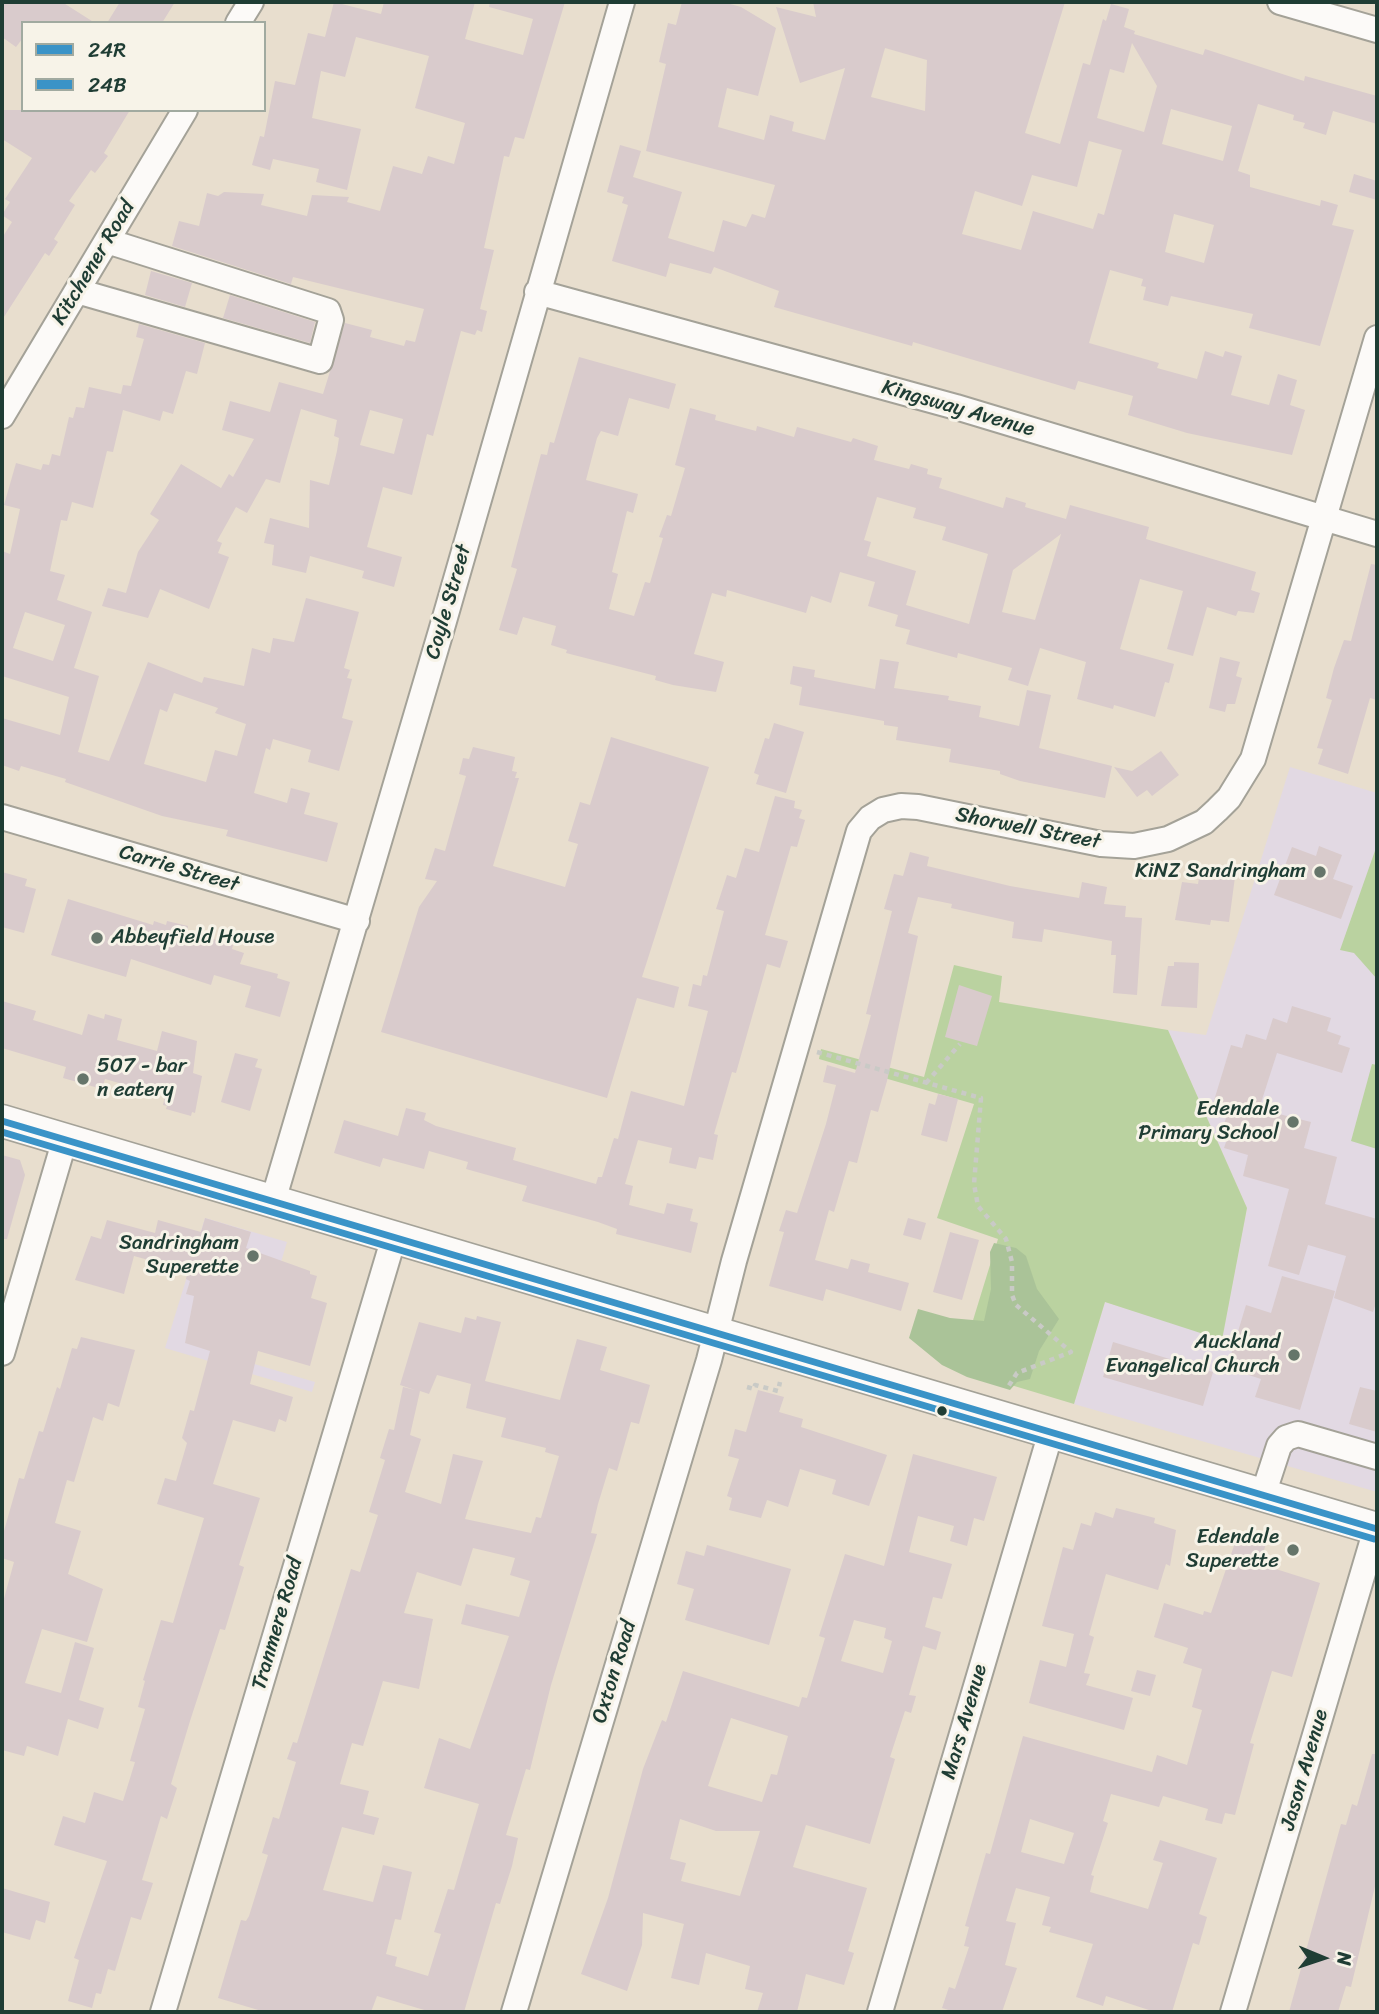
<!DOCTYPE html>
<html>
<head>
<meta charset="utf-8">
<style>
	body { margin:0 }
	#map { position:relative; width:1379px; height:2014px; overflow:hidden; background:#e8dece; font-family:Sriracha,sans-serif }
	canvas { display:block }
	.frame { position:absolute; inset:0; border:4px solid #1f3d34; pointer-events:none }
	.legend { position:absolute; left:21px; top:21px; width:245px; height:91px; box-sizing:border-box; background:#f7f3e8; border:2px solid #a1aaa0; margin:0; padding:9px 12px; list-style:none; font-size:21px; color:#1f3d34 }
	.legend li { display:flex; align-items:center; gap:14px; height:35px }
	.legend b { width:35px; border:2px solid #a1aaa0 }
	.north { position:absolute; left:1288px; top:1923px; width:70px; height:70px; -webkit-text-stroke:5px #f7f3e8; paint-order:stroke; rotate:92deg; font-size:19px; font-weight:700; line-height:28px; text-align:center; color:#1f3d34 }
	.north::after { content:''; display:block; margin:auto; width:24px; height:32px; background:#1f3d34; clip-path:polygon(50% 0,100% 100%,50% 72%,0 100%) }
</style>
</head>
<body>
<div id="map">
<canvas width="1379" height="2014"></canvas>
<div class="frame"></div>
<ul class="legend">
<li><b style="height:9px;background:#3a93c7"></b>24R</li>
<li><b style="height:9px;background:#3a93c7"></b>24B</li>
</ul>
<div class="north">N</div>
</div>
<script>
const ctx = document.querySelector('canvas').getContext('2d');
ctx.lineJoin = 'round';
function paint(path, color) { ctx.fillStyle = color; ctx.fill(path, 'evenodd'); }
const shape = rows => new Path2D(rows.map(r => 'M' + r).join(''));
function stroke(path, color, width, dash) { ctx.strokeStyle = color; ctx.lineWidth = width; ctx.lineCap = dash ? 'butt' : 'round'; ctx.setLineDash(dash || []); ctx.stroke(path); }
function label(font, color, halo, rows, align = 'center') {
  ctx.font = font + ' Sriracha,sans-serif'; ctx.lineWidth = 6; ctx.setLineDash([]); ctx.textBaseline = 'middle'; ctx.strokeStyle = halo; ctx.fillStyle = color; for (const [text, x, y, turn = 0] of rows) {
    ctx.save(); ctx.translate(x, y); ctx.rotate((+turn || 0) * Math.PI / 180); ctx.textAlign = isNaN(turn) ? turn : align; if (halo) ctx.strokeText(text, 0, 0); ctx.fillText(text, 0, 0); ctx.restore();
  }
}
paint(shape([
	[1290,767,1377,793,1377,1492,1074,1404,1105,1302,1222,1339,1247,1208,1168,1030,1206,1035],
	[205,1218,287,1242,251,1363,315,1382,312,1392,165,1348]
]), '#e2d9e3');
paint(shape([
	[1377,845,1377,979,1354,953,1340,950],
	[954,965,1002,976,999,1002,1168,1030,1247,1208,1222,1340,1105,1302,1074,1404,958,1369,998,1239,937,1218,974,1104,819,1059,821,1049,924,1077],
	[1372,1064,1377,1065,1377,1149,1351,1141]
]), '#bad2a0');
paint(shape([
	[994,1243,1016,1248,1026,1256,1037,1289,1059,1319,1039,1351,1030,1379,1017,1382,1010,1390,967,1377,942,1365,909,1338,918,1309,950,1318,984,1321,991,1289,990,1252]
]), '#aac398');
paint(shape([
	[2,2,62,2,95,23,23,23,23,38,16,47,2,37],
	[120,2,175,2,162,23,107,23],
	[334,2,381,14,384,2,475,2,465,39,523,55,533,19,489,7,490,2,565,2,524,139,515,137,509,157,504,156,484,248,494,250,480,309,487,311,482,332,477,330,475,335,461,331,433,436,427,434,412,495,383,487,367,547,402,557,394,587,362,578,364,571,310,556,306,573,272,565,274,545,264,543,270,518,309,528,310,480,329,485,337,451,339,438,334,436,337,420,301,409,280,483,266,479,247,513,236,507,217,541,222,543,218,553,229,557,209,609,160,589,148,618,102,606,108,588,126,593,138,552,159,520,150,514,181,464,221,488,229,474,233,477,254,439,222,430,230,401,270,412,279,382,323,394,345,323,372,330,370,337,404,346,406,340,415,342,424,309,293,277,291,284,172,246,179,221,199,226,207,193,218,196,224,192,264,194,261,205,307,216,312,195,349,197,347,202,380,211,393,166,422,174,428,156,454,164,465,123,415,108,429,56,356,37,345,77,321,71,312,118,361,129,347,190,316,182,319,169,273,159,270,170,252,165,260,136,264,137,275,81,295,85,308,33,325,37],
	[370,410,403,419,394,454,360,445],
	[682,2,723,2,741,7,776,28,758,96,727,88,718,127,764,140,770,115,794,122,792,131,825,140,845,68,800,83,776,7,816,17,813,2,1065,2,1025,133,1060,144,1083,63,1090,65,1103,19,1106,21,1111,4,1129,9,1124,27,1135,31,1134,34,1203,55,1205,49,1304,81,1305,76,1377,96,1377,124,1333,111,1326,135,1303,128,1305,123,1293,120,1294,115,1258,104,1238,171,1250,175,1250,187,1320,206,1321,200,1338,205,1332,225,1354,230,1320,346,1249,328,1253,314,1171,296,1168,306,1143,300,1146,287,1141,286,1143,279,1110,270,1089,343,1159,363,1157,368,1197,379,1205,351,1223,357,1225,351,1242,356,1231,395,1269,405,1278,374,1297,380,1290,405,1305,410,1292,455,1187,433,1128,415,1133,396,1078,381,1075,390,913,342,912,346,774,307,779,291,714,267,711,274,670,263,666,277,612,261,628,205,622,203,624,197,607,192,620,145,641,151,633,177,682,192,668,238,714,252,723,220,746,227,752,214,765,218,775,185,646,151,666,64,659,62,668,23,676,25],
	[1132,43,1157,86,1144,132,1097,118,1110,69,1124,73],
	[885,48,927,60,925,111,871,97],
	[1171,109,1232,126,1223,161,1162,144],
	[1089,141,1122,150,1104,215,1098,213,1093,229,1033,211,1021,250,962,234,975,191,1022,206,1032,175,1077,187],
	[1174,214,1214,225,1204,263,1165,252],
	[2,110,130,110,104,153,108,156,95,173,91,170,69,201,75,205,54,239,58,242,49,256,45,253,2,320,2,238,12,222,2,215,10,202,5,199,32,158,2,139],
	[1354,174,1377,181,1377,200,1349,192],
	[151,271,192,283,185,307,145,295],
	[230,295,315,322,310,343,223,318],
	[139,324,205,343,197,374,186,371,173,414,163,411,160,421,123,410,113,452,107,451,93,508,72,502,67,521,61,520,50,571,65,575,57,600,92,612,74,668,99,676,78,752,109,761,148,662,202,683,204,677,244,686,252,648,270,653,273,638,294,642,306,598,359,612,344,668,350,670,347,678,352,679,342,718,353,721,339,771,308,762,311,750,273,739,270,750,266,748,254,793,287,803,291,788,310,793,304,814,338,823,327,862,226,836,228,830,162,816,65,782,66,779,21,766,19,771,2,765,2,718,60,735,69,697,2,676,2,551,10,554,20,509,4,505,16,463,41,470,43,464,49,465,52,454,60,456,69,417,73,418,76,407,84,408,89,387,121,394,123,385,131,386,144,339,136,337],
	[25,612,65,625,53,661,13,648],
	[174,693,218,708,215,713,246,724,237,756,215,750,206,782,144,764,160,709,167,712],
	[579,357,676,384,669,409,629,398,618,436,601,431,597,438,586,480,638,494,633,513,627,511,612,572,618,574,609,609,634,616,645,582,650,583,663,538,659,537,667,515,671,516,685,468,675,465,690,408,716,415,715,420,756,431,757,426,794,437,797,427,851,442,853,438,878,446,874,460,909,469,911,464,928,469,927,474,942,478,939,488,1003,508,1006,497,1026,503,1025,507,1066,519,1070,505,1149,527,1146,539,1256,572,1251,590,1260,593,1254,613,1238,611,1236,616,1207,607,1193,656,1167,649,1183,591,1140,579,1120,649,1174,664,1169,683,1165,682,1155,717,1114,705,1113,709,1077,699,1086,662,1040,648,1028,686,1008,680,1012,668,958,653,957,658,906,644,910,630,895,626,898,615,868,606,875,582,840,572,831,603,811,596,806,613,727,590,726,597,712,593,694,654,724,662,716,692,673,685,655,680,656,676,566,653,567,650,551,645,556,626,523,617,517,635,499,630,517,569,511,567,541,454,547,455,550,442,554,443],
	[877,497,916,508,913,518,946,527,942,540,988,554,969,624,906,605,916,571,867,556,871,542,864,540],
	[1061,534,1035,620,1002,612,1013,570],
	[1371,564,1377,565,1377,700,1370,698,1348,774,1318,764,1323,749,1317,748,1332,700,1326,698,1334,668,1344,640,1351,641],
	[1220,657,1240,662,1236,676,1242,678,1235,704,1227,704,1225,712,1209,708],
	[880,659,899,662,894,688,949,696,948,700,981,706,979,717,1019,726,1027,690,1051,695,1039,748,1112,766,1105,798,1020,781,1000,774,1000,771,949,762,951,749,896,740,898,727,884,725,884,721,799,705,802,687,790,684,793,666,815,670,814,677,875,689],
	[774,723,804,732,786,793,756,784,759,775,754,773,765,738,769,739],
	[611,737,709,767,642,977,679,987,674,1008,637,998,607,1098,381,1032,419,907,437,881,425,879,435,848,445,851,466,776,459,774,463,758,469,759,473,747,515,757,512,771,517,772,515,778,519,778,493,866,565,887,578,844,568,841,580,802,590,805],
	[1161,751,1179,775,1152,796,1147,790,1137,797,1114,767,1132,771],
	[775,796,795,801,794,808,802,810,799,818,805,820,797,847,791,846,765,935,788,941,780,968,767,964,736,1073,732,1072,714,1134,718,1135,713,1160,699,1157,696,1169,669,1163,672,1148,638,1140,625,1184,633,1186,629,1205,664,1214,667,1203,693,1209,690,1221,698,1223,691,1253,616,1234,617,1229,598,1222,522,1201,527,1186,466,1169,468,1162,429,1151,424,1169,383,1158,380,1167,334,1153,344,1120,398,1136,406,1108,426,1113,424,1120,436,1126,516,1148,513,1160,596,1184,598,1177,602,1177,614,1138,618,1139,631,1091,684,1106,708,1011,688,1006,693,984,701,986,703,975,707,976,724,911,716,909,727,875,736,878,745,848,759,852],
	[1319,846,1342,855,1333,879,1353,886,1341,919,1274,895,1292,847,1316,856],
	[910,852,929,857,927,866,1010,886,1079,898,1082,882,1107,887,1104,904,1126,906,1125,917,1142,918,1137,995,1113,993,1116,955,1111,955,1112,941,1044,929,1042,942,1012,938,1014,922,951,908,952,904,918,897,908,933,918,936,887,1081,878,1112,871,1110,857,1163,849,1161,834,1212,829,1210,815,1260,848,1269,851,1259,870,1264,868,1272,909,1283,901,1311,826,1289,823,1301,769,1286,784,1232,779,1231,786,1210,797,1213,826,1124,836,1085,823,1082,827,1065,855,1073,871,1015,866,1014,892,911,884,909,894,874,903,876],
	[2,872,27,879,25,886,36,889,24,933,2,927],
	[1217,875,1235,877,1229,922,1211,920,1210,925,1175,920,1182,882,1198,884,1199,878,1216,880],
	[68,899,153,925,154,921,166,925,167,921,188,926,187,931,233,945,232,949,244,953,240,964,278,974,277,978,290,982,280,1017,245,1007,251,986,214,975,211,985,131,959,126,977,51,955],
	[1174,962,1199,963,1197,1008,1161,1006,1168,966,1174,966],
	[959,985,992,996,977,1046,945,1037],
	[2,1001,36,1011,33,1020,82,1035,88,1014,104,1019,105,1014,122,1019,117,1040,157,1051,162,1031,197,1041,193,1073,202,1076,195,1113,192,1112,191,1116,166,1109,167,1106,163,1105,165,1096,105,1079,102,1089,63,1078,66,1067,2,1048],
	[1292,1006,1331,1018,1327,1031,1341,1036,1338,1044,1350,1048,1342,1073,1277,1053,1259,1109,1311,1122,1304,1148,1337,1157,1325,1204,1377,1219,1377,1300,1373,1312,1334,1298,1346,1256,1308,1245,1299,1275,1268,1266,1289,1189,1243,1176,1248,1155,1224,1148,1229,1133,1222,1130,1228,1112,1212,1107,1231,1045,1242,1048,1246,1034,1266,1040,1273,1018,1287,1023],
	[235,1053,258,1059,255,1067,262,1069,250,1111,221,1102],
	[938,1094,958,1099,947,1142,921,1135,929,1103,935,1105],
	[2,1155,20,1160,25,1175,7,1239,2,1239],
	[205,1218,251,1232,246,1248,310,1271,310,1274,317,1276,311,1298,327,1303,310,1366,258,1351,250,1384,293,1397,286,1422,279,1419,275,1432,233,1420,213,1484,260,1498,239,1565,244,1567,225,1630,220,1629,190,1721,171,1784,177,1788,167,1819,161,1816,142,1880,153,1883,141,1920,131,1917,115,1971,108,1969,101,1994,96,1993,92,2008,68,2001,79,1960,74,1958,107,1861,54,1845,63,1816,85,1823,94,1792,123,1801,135,1762,130,1761,145,1709,138,1707,145,1681,143,1680,161,1620,173,1623,204,1518,157,1504,165,1478,176,1481,187,1443,182,1438,190,1410,194,1411,210,1351,185,1343,194,1296,186,1294,190,1281,186,1279,188,1271,134,1256,124,1294,75,1280,91,1236,101,1239,107,1220,155,1233,158,1220,201,1232],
	[908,1218,926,1223,921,1240,903,1235],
	[950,1232,979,1240,962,1300,933,1292],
	[1282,1276,1335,1291,1300,1410,1255,1397,1261,1379,1227,1368,1246,1305,1271,1313],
	[477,1316,501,1322,485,1381,560,1400,577,1339,607,1347,600,1370,650,1385,639,1424,631,1422,617,1471,609,1468,598,1504,591,1533,597,1534,551,1685,530,1770,526,1769,506,1835,518,1838,512,1866,500,1904,496,1903,464,2012,431,2012,377,1996,371,2012,265,2012,218,1998,241,1920,246,1921,249,1916,268,1855,262,1853,273,1817,279,1819,296,1762,287,1759,293,1742,297,1743,351,1569,360,1572,378,1515,369,1512,385,1460,380,1458,389,1429,394,1430,403,1387,415,1390,400,1385,419,1322,461,1333,465,1317,476,1320],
	[437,1375,471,1384,466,1408,506,1418,501,1437,546,1448,545,1452,559,1456,541,1518,536,1517,531,1533,465,1519,483,1461,453,1454,441,1504,405,1492,421,1439,410,1435,420,1391,429,1394],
	[473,1548,515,1558,510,1575,530,1581,519,1617,466,1604,461,1624,509,1636,470,1749,439,1738,424,1788,479,1804,454,1890,448,1889,434,1932,441,1934,428,1976,395,1966,397,1957,386,1954,395,1919,401,1920,412,1872,383,1865,373,1902,323,1890,342,1827,374,1835,379,1818,363,1814,369,1791,340,1784,352,1743,363,1746,383,1681,419,1689,433,1619,404,1613,417,1572,461,1586],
	[81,1337,135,1350,119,1407,108,1403,103,1421,93,1417,74,1482,67,1480,55,1523,81,1531,68,1574,103,1589,87,1642,42,1629,25,1683,61,1693,75,1642,94,1648,79,1700,104,1708,98,1729,68,1719,58,1756,27,1746,24,1756,2,1750,2,1606,14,1562,2,1558,2,1538,19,1478,24,1479,39,1431,43,1432,57,1387,60,1389,72,1348,77,1349],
	[1113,1342,1213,1372,1203,1406,1103,1377],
	[1360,1387,1377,1391,1377,1432,1349,1424],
	[758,1390,784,1397,779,1412,803,1419,801,1427,887,1455,869,1506,832,1494,836,1480,800,1469,788,1507,767,1500,761,1518,729,1510,732,1498,727,1496,739,1459,728,1456,735,1429,746,1432],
	[913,1454,997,1477,984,1521,974,1518,967,1546,950,1541,954,1526,918,1516,909,1552,952,1564,942,1599,933,1597,925,1627,941,1632,936,1650,923,1646,909,1695,916,1696,911,1713,905,1711,890,1757,895,1759,870,1844,806,1825,793,1867,867,1888,848,1951,854,1953,844,1985,806,1974,797,2012,757,2012,763,1993,745,1989,750,1966,706,1953,699,1985,671,1978,684,1924,643,1913,642,1945,627,1991,581,1974,608,1898,643,1769,662,1720,666,1722,683,1671,799,1707,802,1697,807,1698,825,1638,819,1636,845,1554,884,1566],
	[854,1620,886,1628,884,1638,892,1641,883,1673,841,1661],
	[731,1718,788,1736,777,1775,771,1774,762,1802,708,1786],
	[680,1819,716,1831,760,1831,740,1896,681,1881,686,1863,670,1859],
	[1116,1508,1155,1518,1154,1523,1176,1530,1170,1566,1166,1564,1158,1590,1106,1574,1089,1635,1094,1637,1084,1673,1090,1674,1086,1685,1133,1698,1124,1730,1029,1703,1040,1660,1066,1667,1074,1634,1042,1626,1063,1547,1073,1550,1081,1523,1091,1526,1095,1512,1113,1518],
	[1239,1531,1267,1540,1260,1564,1320,1583,1292,1677,1272,1671,1250,1743,1254,1744,1235,1815,1225,1813,1222,1824,1205,1820,1208,1809,1170,1798,1163,1796,1159,1807,1111,1794,1103,1821,1108,1823,1091,1875,1094,1876,1090,1892,1148,1909,1163,1863,1153,1860,1160,1840,1217,1858,1199,1914,1207,1917,1199,1945,1193,1943,1172,2012,1155,2012,1106,1996,1103,2006,1076,1997,1093,1944,1049,1932,1051,1927,1042,1925,1050,1897,1016,1888,1006,1921,1016,1923,1005,1965,1017,1968,1002,2012,955,2012,942,2008,949,1987,955,1989,969,1947,964,1946,969,1927,965,1926,986,1853,990,1854,1023,1736,1152,1772,1157,1755,1187,1765,1202,1710,1192,1707,1202,1669,1183,1663,1188,1648,1154,1637,1164,1603,1203,1615,1204,1611,1211,1613],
	[1030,1819,1074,1833,1064,1864,1021,1852],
	[707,1545,791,1569,769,1645,685,1620,694,1589,677,1584,686,1551,704,1556],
	[1137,1670,1156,1675,1150,1696,1131,1691],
	[1372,1754,1377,1754,1377,1878,1351,1987,1346,1986,1338,2012,1289,2012,1341,1824,1346,1825,1352,1804,1357,1806],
	[2,1888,50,1902,45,1923,36,1920,30,1940,2,1932]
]), '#d9cbcc');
const minor = shape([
	[1280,2,1377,30],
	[238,23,251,2],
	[77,291,320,361,331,320,328,311,107,241],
	[537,292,956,407,1377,534],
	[2,416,185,110],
	[2,817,357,921],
	[273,1201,444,621,622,2],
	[2,1353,65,1139],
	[1263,1495,1279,1446,1286,1438,1298,1434,1377,1457],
	[163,2012,394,1237],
	[514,2012,709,1360,734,1261,859,831,870,818,883,810,901,806,918,807,1101,844,1134,846,1168,839,1204,822,1217,810,1229,798,1253,759,1377,338],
	[880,2012,1051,1432],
	[1233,2012,1376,1529]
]);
const major = shape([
	[2,1121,1377,1529]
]);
stroke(minor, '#a4a298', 28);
stroke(major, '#a4a298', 35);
stroke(shape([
	[817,1052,981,1098,974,1184,978,1206,1006,1239,1012,1262,1012,1295,1016,1305,1071,1352,1017,1373,1008,1387],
	[926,1083,960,1044],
	[747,1387,754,1389,755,1385,778,1391,780,1382]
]), '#c9cac6', 4.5, [5, 5]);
stroke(minor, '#fcfaf8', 24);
stroke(major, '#fcfaf8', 32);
stroke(shape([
	[2,1121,1377,1529]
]), '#3a93c7', 7);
stroke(shape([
	[2,1132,1374,1539]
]), '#3a93c7', 7);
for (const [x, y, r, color] of [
	[1320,872,7,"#65756a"],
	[97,938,7,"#65756a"],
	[83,1079,7,"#65756a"],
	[1293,1122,7,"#65756a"],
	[253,1256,7,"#65756a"],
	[1294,1355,7,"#65756a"],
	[942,1411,6,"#1f3d34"],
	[1293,1550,7,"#65756a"]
]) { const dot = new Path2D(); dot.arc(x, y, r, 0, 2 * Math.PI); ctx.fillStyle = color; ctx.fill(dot); stroke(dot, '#f7f3e8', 2.5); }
label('21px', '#1f3d34', '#f7f3e8', [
	["Kitchener Road",94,263,-59],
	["Kingsway Avenue",958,409,16],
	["Coyle Street",449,602,-74],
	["Shorwell Street",1028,829,11],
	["Carrie Street",179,869,16],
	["Tranmere Road",278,1624,-74],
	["Oxton Road",615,1672,-73],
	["Mars Avenue",965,1722,-74],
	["Jason Avenue",1305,1770,-74]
]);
label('21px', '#1f3d34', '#f7f3e8', [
	["KiNZ Sandringham",1306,872],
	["Abbeyfield House",111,938,"left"],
	["507 - bar",97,1067,"left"],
	["n eatery",97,1091,"left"],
	["Edendale",1279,1110],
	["Primary School",1279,1134],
	["Sandringham",239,1244],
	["Superette",239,1268],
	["Auckland",1280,1343],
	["Evangelical Church",1280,1367],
	["Edendale",1279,1538],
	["Superette",1279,1562]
], 'right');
</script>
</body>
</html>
